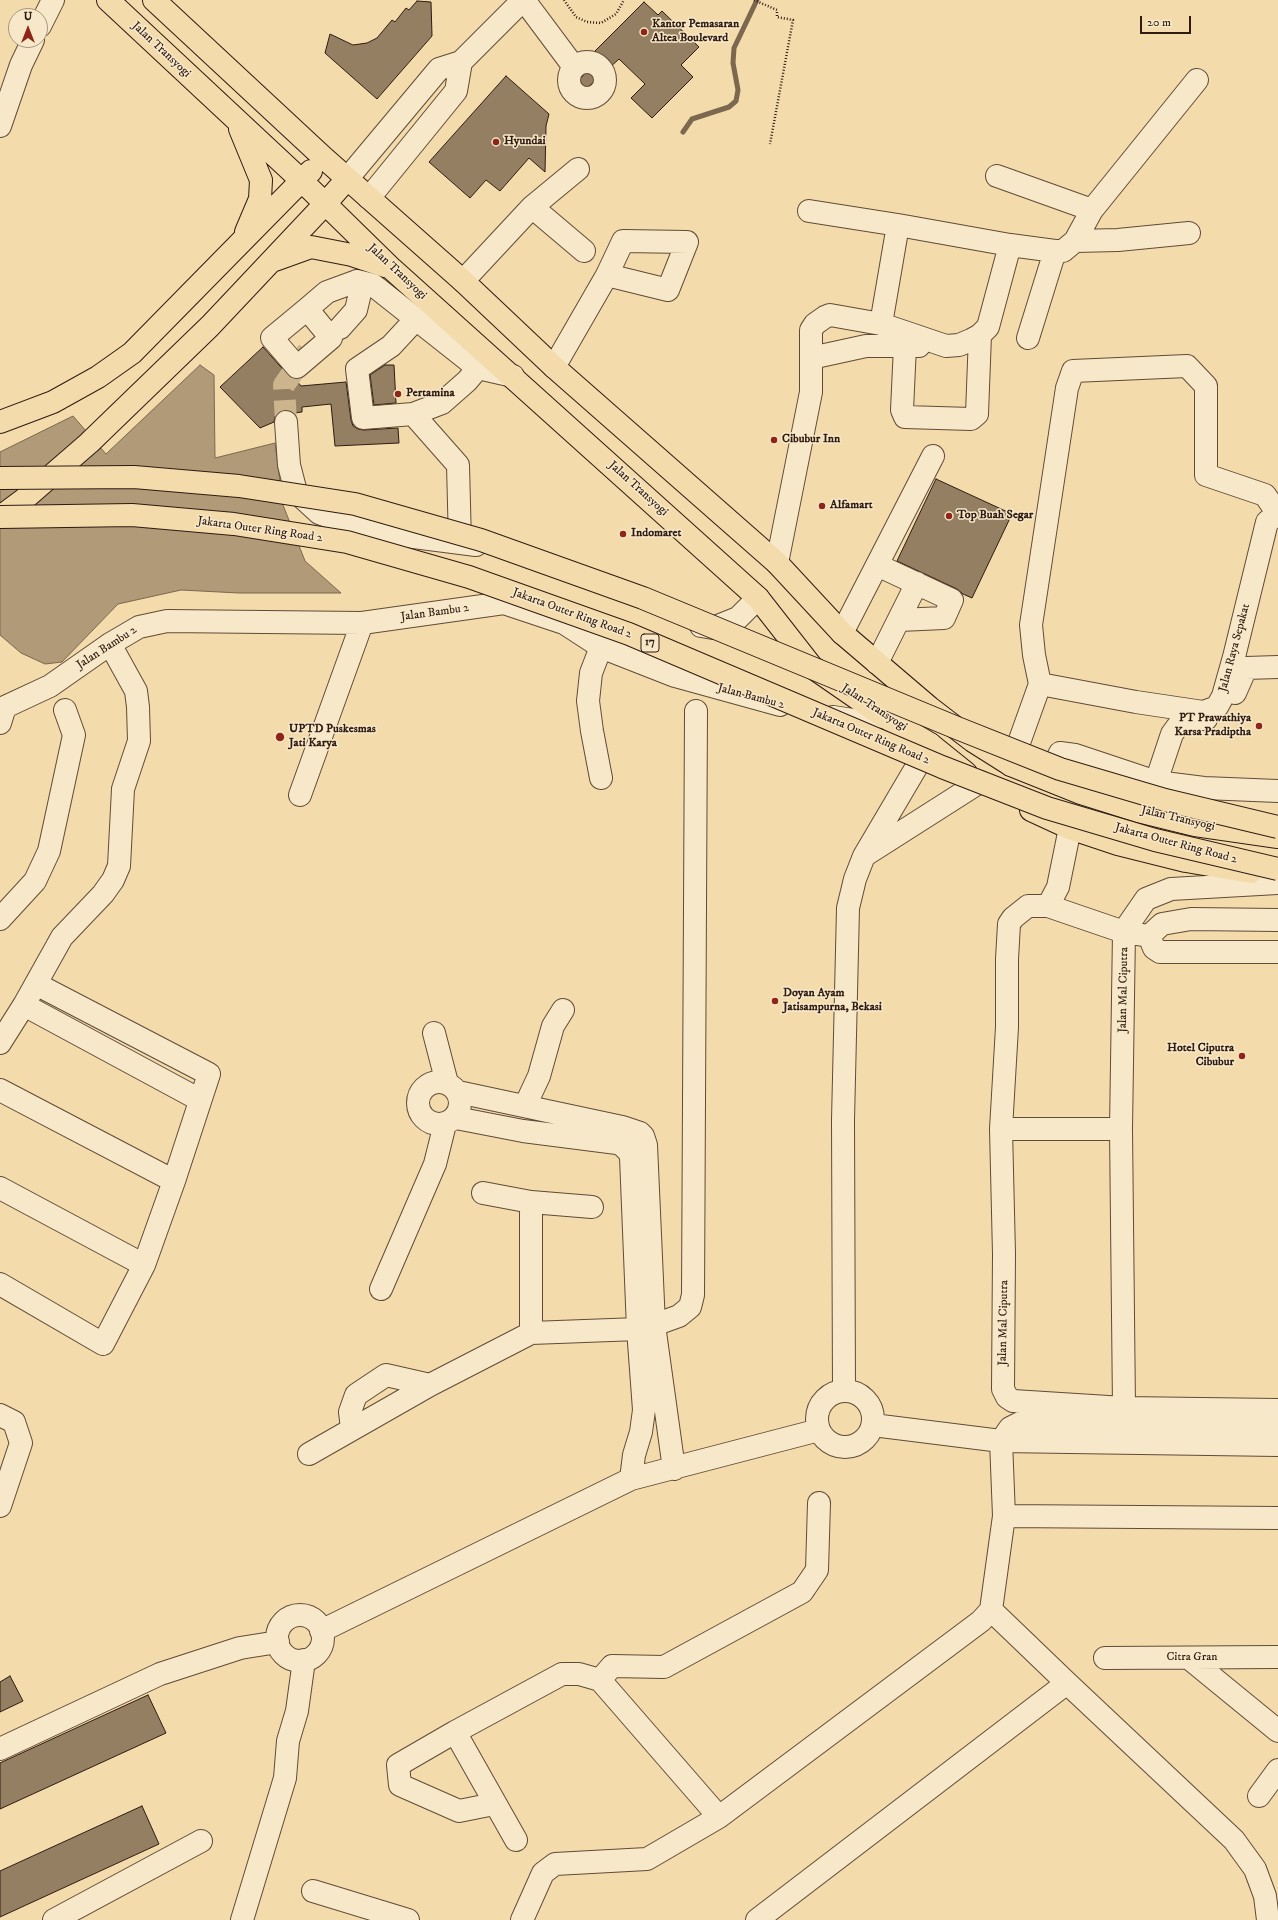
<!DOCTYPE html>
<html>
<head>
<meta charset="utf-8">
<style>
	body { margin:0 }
	#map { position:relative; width:1278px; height:1920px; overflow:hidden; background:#f3dbac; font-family:"IM FELL DW Pica",serif }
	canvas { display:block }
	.north { position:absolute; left:8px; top:8px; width:40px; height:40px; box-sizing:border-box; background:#f7e8c9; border:1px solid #a79680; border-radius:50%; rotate:0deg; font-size:11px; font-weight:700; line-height:16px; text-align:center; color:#2f1b12 }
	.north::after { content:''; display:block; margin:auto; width:14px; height:18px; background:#8f2418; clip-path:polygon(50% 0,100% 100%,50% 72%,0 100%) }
	.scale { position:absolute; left:1140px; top:16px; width:51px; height:18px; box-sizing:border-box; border:2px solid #2f1b12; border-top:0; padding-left:5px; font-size:12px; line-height:14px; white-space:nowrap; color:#2f1b12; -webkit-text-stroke:3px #f7e8c9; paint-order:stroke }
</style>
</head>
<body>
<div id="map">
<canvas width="1278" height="1920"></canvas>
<div class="north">U</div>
<div class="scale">20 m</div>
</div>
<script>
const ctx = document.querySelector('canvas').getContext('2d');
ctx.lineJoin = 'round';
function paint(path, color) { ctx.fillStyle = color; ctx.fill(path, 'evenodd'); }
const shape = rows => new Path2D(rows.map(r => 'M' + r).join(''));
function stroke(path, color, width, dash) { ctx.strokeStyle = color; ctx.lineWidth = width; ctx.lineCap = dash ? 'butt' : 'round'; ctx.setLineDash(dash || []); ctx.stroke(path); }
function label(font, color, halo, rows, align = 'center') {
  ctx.font = font + ' "IM FELL DW Pica",serif'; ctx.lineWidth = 3; ctx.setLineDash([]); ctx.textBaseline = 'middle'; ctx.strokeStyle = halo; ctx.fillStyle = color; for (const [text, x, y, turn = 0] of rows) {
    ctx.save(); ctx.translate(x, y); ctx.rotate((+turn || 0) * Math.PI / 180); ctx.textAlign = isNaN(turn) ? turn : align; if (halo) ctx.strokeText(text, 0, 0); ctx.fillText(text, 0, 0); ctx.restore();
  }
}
const water = shape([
	[200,365,214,375,215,458,275,443,283,505,305,561,341,593,239,593,181,590,118,604,62,662,45,664,21,653,0,635,0,452,73,416,106,454,200,365]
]);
paint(water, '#b09a78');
stroke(water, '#7c674f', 1);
stroke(shape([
	[683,132,692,119,729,107,736,101,738,90,733,63,734,48,757,0]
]), '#7c674f', 5);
const building = shape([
	[417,1,431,2,432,36,377,99,325,53,330,34,353,45,367,43,377,38,392,20,395,22,406,8,409,10,417,1],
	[644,2,658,15,662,11,699,47,681,65,693,77,652,118,631,98,645,84,619,59,586,89,576,79,582,77,585,72,586,64,597,53,595,51,644,2],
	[506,76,549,114,546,126,545,172,529,158,500,191,486,180,470,198,429,162,506,76],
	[263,347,288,375,295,379,301,386,346,382,351,420,353,426,358,429,364,430,398,428,399,443,335,446,331,404,302,407,302,412,294,413,285,410,279,412,275,416,274,422,260,428,220,387,263,347],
	[385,365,394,365,396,403,374,405,370,375,385,365],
	[936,479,1012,514,972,598,963,594,957,589,897,561,936,479],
	[10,1676,23,1701,0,1712,0,1682,10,1676],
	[148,1695,166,1733,0,1809,0,1763,148,1695],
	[142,1806,159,1844,0,1917,0,1871,142,1806]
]);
paint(building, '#957f62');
stroke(building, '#2f1b12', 1);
stroke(shape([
	[286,422,284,385,308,351]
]), '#ccb58d', 22, [22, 11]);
const minor = shape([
	[524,0,574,67],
	[40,26,53,0],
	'569 80a18 18 0 1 1 36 0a18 18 0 1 1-36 0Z',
	[0,126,21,65,33,40],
	[997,176,1092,210],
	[347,179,439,69,461,62,523,0],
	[369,198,456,91,461,62],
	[532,207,584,251],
	[809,211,898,225,881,324],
	[898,225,1010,245,1055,251,1063,251,1075,241,1092,210,1197,80],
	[1075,241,1118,240,1189,233],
	[463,281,532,207,578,169],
	[307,309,331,338,297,367,272,338,307,309,327,292,357,281,373,285,478,368,513,376],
	[416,319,391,346,357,369,363,418,413,414,442,403,467,381,478,368],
	[340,328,356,310,360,293,357,281],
	[1028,338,1055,251],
	[905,346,902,410,905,417,971,419,977,414,980,335],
	[811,358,866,346,919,346],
	[554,367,607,275,668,290,687,242,623,241,607,275],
	[413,414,458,465,460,543],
	[286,422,289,465,296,492,319,513,367,531,476,545],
	[777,563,811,392,811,330,815,324,825,317,830,315,881,324,946,346,959,345,971,340,980,335,988,327,1010,245],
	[877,565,952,600,944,618,899,620],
	[701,626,713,628,738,618,758,598],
	[842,633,933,456],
	[877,663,917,583],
	[1040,684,1034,655,1031,625,1067,388,1073,371,1187,366,1206,386,1206,475,1265,495,1278,514],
	[1040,684,1136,702,1203,712,1217,707,1223,696,1234,657,1267,522,1278,514],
	[1235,693,1246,668,1278,667],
	[833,717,860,721,883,716],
	[0,723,5,707,50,686,110,644,139,627,167,621,362,623,504,603,564,623,601,647,675,676,780,705],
	[1011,765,1040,684],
	[601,778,592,731,588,701,591,673,601,647],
	[1072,780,1057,759,1060,753,1075,755,1156,782,1204,788,1278,791],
	[1156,782,1172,734,1183,719,1206,719],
	[300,795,362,623],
	[867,854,980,782],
	[1048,906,1058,887,1070,828],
	[0,919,35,881,49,851,74,735,65,710],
	[1278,920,1191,919,1162,924,1149,936,1154,948,1160,952,1278,952],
	[1149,936,1124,932,1048,906,1028,906,1013,918,1009,924,1007,959,1007,1027,1001,1129,1004,1254,1003,1389,1007,1397,1013,1401,1124,1408,1121,1129,1124,932,1126,928,1146,899,1171,889,1278,883],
	[24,1005,200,1100],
	[434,1033,447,1083],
	[0,1043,24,1005,62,937,103,894,113,880,119,866,123,789,139,741,138,707,136,691,110,644],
	'418 1103a21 21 0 1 1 42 0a21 21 0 1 1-42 0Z',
	[0,1090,174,1181],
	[458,1092,622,1127,640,1133,643,1136,646,1145,654,1325,674,1469],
	[525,1106,539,1076,553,1026,563,1010],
	[456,1118,523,1131,617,1143,622,1145,629,1152,631,1157,638,1329,644,1410,641,1432,634,1455,631,1479],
	[1001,1129,1121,1129],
	[0,1188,144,1265],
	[483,1193,531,1202,531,1333],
	[531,1202,592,1207],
	[0,1284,103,1344,144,1265,174,1181,209,1074,36,984],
	[381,1289,435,1164,445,1124],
	[844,1391,843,1120,848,908,855,879,864,856,930,744],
	'817 1419a28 28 0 1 1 56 0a28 28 0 1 1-56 0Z',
	[1124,1408,1278,1410],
	[0,1415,14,1422,21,1443,0,1506],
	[352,1429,350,1412,356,1395,386,1375,430,1385],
	[1001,1441,1010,1428,1024,1421,1210,1427,1265,1427,1278,1424],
	[1001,1441,1278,1445],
	[309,1454,430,1385,531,1333,638,1329,654,1325,679,1316,690,1307,693,1295,696,711],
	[1004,1516,1278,1518],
	[991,1610,1067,1683,1234,1840,1255,1869,1265,1896,1268,1920],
	'277 1638a23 23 0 1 1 46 0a23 23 0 1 1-46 0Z',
	[321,1631,631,1479,819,1430],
	[1105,1658,1278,1657],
	[1190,1659,1278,1731],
	[600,1680,612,1666,664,1667,802,1592,817,1570,819,1503],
	[455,1732,516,1840],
	[0,1749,160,1674,240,1648,278,1642],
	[1259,1796,1278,1770],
	[494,1804,459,1811,400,1785,398,1765,455,1732,562,1674,579,1674,600,1680,719,1817],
	[313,1891,408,1920],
	[54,1920,201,1841],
	[242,1920,285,1778,288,1741,297,1711,304,1660],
	[522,1920,543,1873,555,1864,647,1859,719,1817,981,1621,991,1610,1004,1516,1001,1441,873,1425],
	[757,1920,1067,1683]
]);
const highway = shape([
	[108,0,302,181,392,269,758,598,812,667,883,716,930,744,966,773],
	[154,0,324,158,463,281,554,367,777,563,842,633,930,708,973,741,1011,765,1081,793,1138,811,1195,825,1278,837],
	[240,129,261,180,260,199,246,232],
	[275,260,311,247,352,255,385,266],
	[0,422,53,402,98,377,132,353,311,171],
	[0,517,22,501,89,443,210,326,325,204,347,179],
	[1031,810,1070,828,1118,844,1186,861,1251,872]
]);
stroke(minor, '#604b38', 24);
stroke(highway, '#2f1b12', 24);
stroke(shape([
	[564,0,576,17,587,22,601,23,616,14,624,0],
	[754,0,777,10,777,17,793,20,770,144]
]), '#2f1b12', 2.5, [1, 2]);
stroke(minor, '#f7e8c9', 22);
stroke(highway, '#f3dbac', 22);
const highwayBridge = shape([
	[0,478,134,477,239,486,355,504,481,540,643,598,957,728,1060,769,1165,800,1278,827],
	[0,517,132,515,234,524,347,542,469,577,629,634,942,767,1047,808,1155,840,1278,869]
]);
stroke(highwayBridge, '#2f1b12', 24, []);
stroke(highwayBridge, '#f3dbac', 22);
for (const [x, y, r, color] of [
	[644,32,4,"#8f2418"],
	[496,142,4,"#8f2418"],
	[398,394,4,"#8f2418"],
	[774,440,4,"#8f2418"],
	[822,506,4,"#8f2418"],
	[949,516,4,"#8f2418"],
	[623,534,4,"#8f2418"],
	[1259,726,4,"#8f2418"],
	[280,737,5,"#8f2418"],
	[775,1001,4,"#8f2418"],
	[1242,1056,4,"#8f2418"]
]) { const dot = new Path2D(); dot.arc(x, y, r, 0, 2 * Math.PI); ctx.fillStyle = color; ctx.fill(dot); stroke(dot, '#f7e8c9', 1.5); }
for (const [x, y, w] of [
	[650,643,18]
]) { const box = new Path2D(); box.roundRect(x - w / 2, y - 9, w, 18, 3); ctx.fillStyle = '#f7e8c9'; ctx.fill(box); stroke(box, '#2f1b12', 1); }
label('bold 11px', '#2f1b12', null, [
	["17",650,643]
]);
label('bold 12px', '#2f1b12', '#f7e8c9', [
	["Kantor Pemasaran",652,25],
	["Altea Boulevard",652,39],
	["Hyundai",504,142],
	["Pertamina",406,394],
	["Cibubur Inn",782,440],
	["Alfamart",830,506],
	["Top Buah Segar",957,516],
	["Indomaret",631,534],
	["PT Prawathiya",1251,719,"right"],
	["Karsa Pradiptha",1251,733,"right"],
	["UPTD Puskesmas",289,730],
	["Jati Karya",289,744],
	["Doyan Ayam",783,994],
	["Jatisampurna, Bekasi",783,1008],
	["Hotel Ciputra",1234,1049,"right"],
	["Cibubur",1234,1063,"right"]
], 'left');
label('12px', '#2f1b12', '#f7e8c9', [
	["Jalan Transyogi",161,50,43],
	["Jalan Transyogi",397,272,43],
	["Jalan Transyogi",638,489,42],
	["Jakarta Outer Ring Road 2",260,530,8],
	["Jalan Bambu 2",435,613,-8],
	["Jakarta Outer Ring Road 2",572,614,20],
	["Jalan Bambu 2",107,648,-33],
	["Jalan Raya Sepakat",1235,648,-75],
	["Jalan Bambu 2",751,697,15],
	["Jalan Transyogi",874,708,33],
	["Jakarta Outer Ring Road 2",871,737,23],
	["Jalan Transyogi",1178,819,13],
	["Jakarta Outer Ring Road 2",1176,844,15],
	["Jalan Mal Ciputra",1124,990,-89],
	["Jalan Mal Ciputra",1004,1323,-89],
	["Citra Gran",1192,1658]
]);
</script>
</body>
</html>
